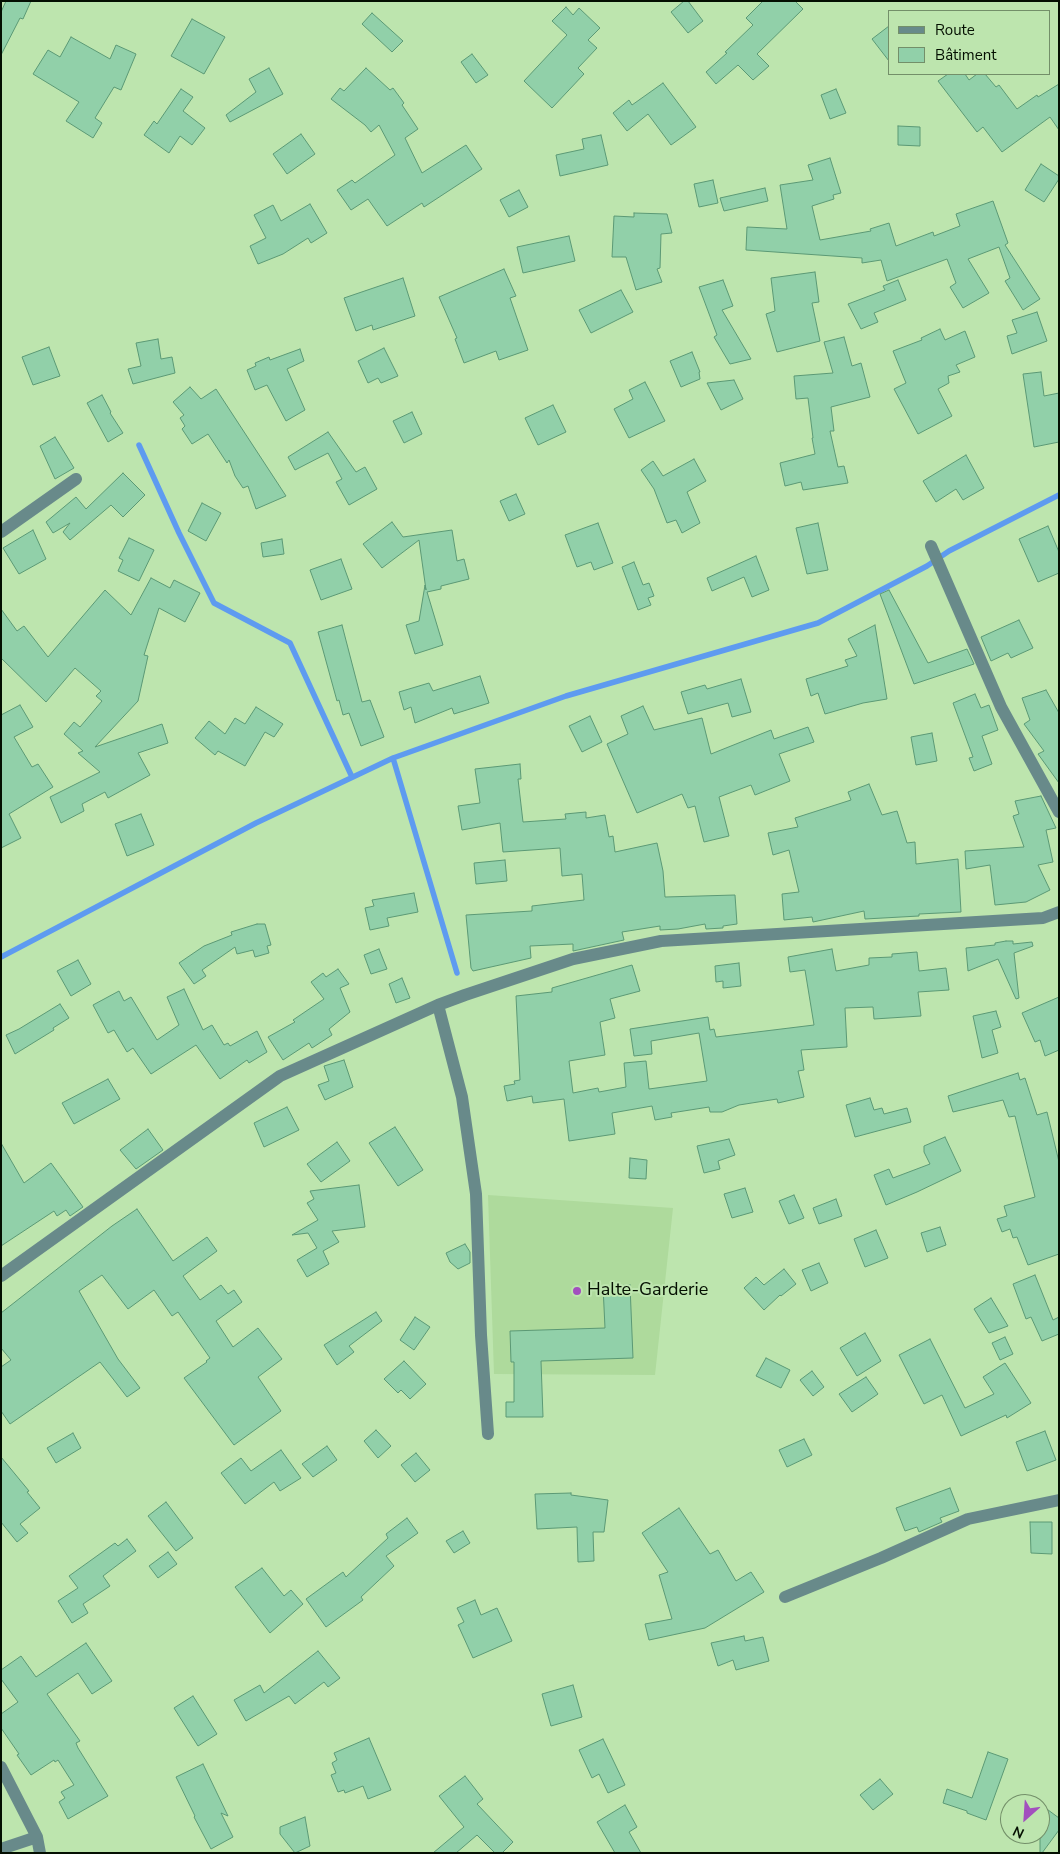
<!DOCTYPE html>
<html>
<head>
<meta charset="utf-8">
<style>
	body { margin:0 }
	#map { position:relative; width:1060px; height:1854px; overflow:hidden; background:#bde5ae; font-family:"Nunito Sans",sans-serif }
	canvas { display:block }
	.frame { position:absolute; inset:0; border:2px solid #040f01; pointer-events:none }
	.legend { position:absolute; left:888px; top:10px; width:162px; height:65px; box-sizing:border-box; background:#bde5ae; border:1px solid #738f69; margin:0; padding:6px 9px; list-style:none; font-size:15px; color:#040f01 }
	.legend li { display:flex; align-items:center; gap:10px; height:25px }
	.legend b { width:25px; border:1px solid #738f69 }
	.north { position:absolute; left:1000px; top:1794px; width:50px; height:50px; box-sizing:border-box; background:#bde5ae; border:1px solid #738f69; border-radius:50%; rotate:206deg; font-size:14px; font-weight:700; line-height:20px; text-align:center; color:#040f01 }
	.north::after { content:''; display:block; margin:auto; width:18px; height:22px; background:#a24fbe; clip-path:polygon(50% 0,100% 100%,50% 72%,0 100%) }
</style>
</head>
<body>
<div id="map">
<canvas width="1060" height="1854"></canvas>
<div class="frame"></div>
<ul class="legend">
<li><b style="height:6px;background:#688a8a"></b>Route</li>
<li><b style="height:14px;background:#91d0a9"></b>Bâtiment</li>
</ul>
<div class="north">N</div>
</div>
<script>
const ctx = document.querySelector('canvas').getContext('2d');
ctx.lineJoin = 'round';
function paint(path, color) { ctx.fillStyle = color; ctx.fill(path, 'evenodd'); }
const shape = rows => new Path2D(rows.map(r => 'M' + r).join(''));
function stroke(path, color, width, dash) { ctx.strokeStyle = color; ctx.lineWidth = width; ctx.lineCap = dash ? 'butt' : 'round'; ctx.setLineDash(dash || []); ctx.stroke(path); }
function label(font, color, halo, rows, align = 'center') {
  ctx.font = font + ' "Nunito Sans",sans-serif'; ctx.lineWidth = 4; ctx.setLineDash([]); ctx.textBaseline = 'middle'; ctx.strokeStyle = halo; ctx.fillStyle = color; for (const [text, x, y, turn = 0] of rows) {
    ctx.save(); ctx.translate(x, y); ctx.rotate((+turn || 0) * Math.PI / 180); ctx.textAlign = isNaN(turn) ? turn : align; if (halo) ctx.strokeText(text, 0, 0); ctx.fillText(text, 0, 0); ctx.restore();
  }
}
paint(shape([
	[488,1195,673,1208,655,1375,494,1374]
]), '#aeda9c');
stroke(shape([
	[139,445,179,533,214,603,290,643,352,777],
	[393,758,457,973],
	[1,957,256,823,393,758,566,696,818,623,927,566,949,551,1059,495]
]), '#5e9bf0', 5.5);
const building = shape([
	[6,1,31,1,23,19,20,18,1,55,1,12,6,1],
	[684,1,688,1,703,21,688,33,671,12,684,1],
	[763,1,795,1,803,9,757,54,769,66,753,80,738,65,716,84,706,72,727,53,725,52,753,25,746,18,763,1],
	[566,7,573,15,579,8,600,28,588,40,597,48,578,68,584,74,552,108,524,81,567,35,552,21,566,7],
	[372,13,403,41,392,52,362,24,372,13],
	[192,19,225,37,204,74,171,56,192,19],
	[889,26,889,61,872,39,889,26],
	[71,37,110,59,116,45,136,54,121,90,114,87,95,118,102,123,93,138,66,121,79,102,33,74,48,50,60,57,71,37],
	[472,54,488,75,476,83,461,62,472,54],
	[269,68,283,94,230,122,226,115,256,92,249,79,269,68],
	[366,68,390,90,393,88,404,103,402,105,418,129,405,138,422,173,466,145,482,169,424,207,422,203,387,226,368,199,351,210,337,190,352,180,355,183,395,155,379,125,371,132,365,125,331,99,340,88,344,91,366,68],
	[948,74,965,74,969,80,977,74,985,74,996,87,999,85,1017,109,1037,95,1038,97,1059,84,1059,130,1050,117,1002,152,983,127,977,132,938,81,948,74],
	[663,83,696,127,671,145,648,114,627,131,613,113,629,100,632,105,663,83],
	[181,89,193,97,183,111,205,128,192,145,180,136,169,153,144,135,154,121,157,124,181,89],
	[836,89,846,113,830,119,821,95,836,89],
	[898,126,920,127,920,146,898,145,898,126],
	[301,134,315,154,287,174,273,154,301,134],
	[601,135,608,165,560,176,556,155,584,149,582,139,601,135],
	[830,158,841,193,833,195,834,199,812,206,820,240,871,231,870,229,889,223,896,246,933,232,934,236,960,226,956,214,993,201,1008,243,1005,245,1040,299,1023,310,1005,281,1010,278,999,247,968,259,989,293,963,308,950,287,956,283,947,259,887,281,881,260,862,263,862,258,746,250,747,227,787,229,780,185,813,180,808,165,830,158],
	[1041,164,1059,176,1059,179,1044,202,1025,190,1041,164],
	[713,180,718,203,699,207,694,184,713,180],
	[765,188,768,201,724,211,720,198,765,188],
	[519,190,528,207,509,217,500,200,519,190],
	[310,204,327,233,311,243,308,238,283,254,258,264,250,246,266,238,254,215,273,205,281,221,310,204],
	[634,213,667,214,672,233,661,234,660,268,657,269,662,282,636,290,626,257,612,257,614,216,634,217,634,213],
	[569,236,575,261,523,273,517,247,569,236],
	[504,269,516,296,510,298,528,350,499,360,496,351,464,363,455,339,457,338,439,297,504,269],
	[815,272,819,302,812,303,820,341,777,352,766,314,775,311,771,278,815,272],
	[403,278,415,316,373,330,372,325,356,331,344,298,403,278],
	[723,280,733,306,722,310,751,359,730,364,714,337,717,335,699,287,723,280],
	[898,280,906,300,874,313,878,322,861,329,848,304,885,290,883,286,898,280],
	[621,290,633,312,591,333,579,310,621,290],
	[1037,312,1047,341,1012,354,1007,336,1017,333,1012,320,1037,312],
	[940,329,945,340,965,331,975,357,956,365,960,372,948,376,949,383,938,389,952,416,918,434,894,389,906,383,893,351,922,340,921,338,940,329],
	[844,337,852,366,861,363,870,397,831,407,834,431,830,431,838,467,844,466,848,483,803,490,801,482,785,486,780,463,815,454,812,438,813,438,808,398,796,399,794,376,833,373,824,342,844,337],
	[158,339,161,359,172,357,175,373,133,384,128,369,141,366,136,343,158,339],
	[49,347,60,376,33,385,22,357,49,347],
	[384,348,398,376,381,383,378,378,368,383,358,361,384,348],
	[300,349,304,361,287,369,305,410,286,421,267,385,255,390,247,370,256,366,255,363,269,357,270,360,300,349],
	[692,352,700,372,699,372,700,379,681,387,670,361,692,352],
	[1041,372,1044,396,1059,393,1059,442,1034,447,1023,374,1041,372],
	[734,380,743,399,721,410,707,383,734,380],
	[645,382,665,421,629,438,614,409,633,399,629,390,645,382],
	[190,387,201,399,216,389,286,496,256,509,248,486,243,488,235,476,229,460,227,463,208,434,192,444,182,429,185,426,180,418,184,415,173,402,190,387],
	[102,395,111,412,110,413,123,433,108,442,87,403,102,395],
	[553,405,566,432,538,445,525,418,553,405],
	[412,412,422,434,404,443,393,421,412,412],
	[328,432,356,472,365,467,377,489,349,505,336,482,342,479,328,453,295,470,288,457,328,432],
	[55,437,74,468,55,479,40,446,55,437],
	[966,455,984,488,963,500,956,489,936,502,923,481,966,455],
	[694,459,706,481,687,492,700,523,682,533,676,520,667,523,654,489,641,470,653,461,663,476,694,459],
	[123,473,145,495,123,517,111,505,70,540,63,532,70,523,53,533,46,522,76,497,86,509,123,473],
	[516,494,525,514,509,521,500,501,516,494],
	[202,503,221,513,206,541,188,531,202,503],
	[392,522,403,537,452,530,457,561,464,559,469,579,441,586,441,589,427,592,443,645,415,654,406,625,419,621,425,585,426,590,419,540,382,568,363,544,392,522],
	[598,523,613,563,594,570,591,562,577,567,565,535,598,523],
	[818,523,828,570,807,574,796,528,818,523],
	[1048,526,1059,552,1059,573,1038,582,1019,539,1048,526],
	[33,530,46,559,19,574,3,548,33,530],
	[129,538,154,550,139,581,118,571,123,560,119,558,129,538],
	[282,539,284,554,263,557,261,543,282,539],
	[756,556,769,590,752,597,744,577,712,591,707,578,756,556],
	[341,559,352,589,321,600,310,570,341,559],
	[634,562,643,585,649,583,654,596,648,598,651,605,638,610,622,567,634,562],
	[151,578,170,588,174,580,200,593,185,622,159,608,144,655,148,656,138,701,95,747,162,724,168,743,138,753,150,775,108,798,105,792,82,804,84,811,61,823,50,797,100,772,78,753,83,751,64,734,74,722,80,727,102,701,96,696,101,691,75,668,46,702,1,658,1,609,17,631,24,626,48,657,105,590,131,615,151,578],
	[889,590,928,663,967,649,974,664,914,684,880,594,889,590],
	[1019,620,1033,648,1011,658,1008,653,991,661,981,637,1019,620],
	[342,625,362,702,370,700,384,737,361,746,349,713,343,715,339,700,337,701,318,632,342,625],
	[875,625,887,699,863,703,825,714,818,693,811,696,806,679,848,666,845,660,857,656,848,639,875,625],
	[480,676,489,703,454,714,452,708,415,723,411,707,404,710,399,692,429,683,433,691,480,676],
	[741,679,751,712,732,717,728,703,688,714,681,692,705,685,707,689,741,679],
	[1046,690,1059,713,1059,783,1038,754,1044,751,1024,724,1030,720,1022,698,1046,690],
	[975,694,981,708,989,705,998,730,982,736,992,764,974,771,969,758,973,757,953,703,975,694],
	[20,705,33,727,14,737,32,767,38,764,53,787,9,814,21,838,1,848,1,715,20,705],
	[643,706,654,730,702,718,711,754,771,730,774,739,808,727,814,742,779,754,790,781,755,795,751,785,719,797,729,836,704,842,695,806,688,808,682,794,637,813,607,744,628,734,621,716,643,706],
	[256,707,283,724,274,737,265,732,245,766,218,751,215,755,195,738,209,721,225,734,235,718,245,724,256,707],
	[590,716,602,742,582,752,569,726,590,716],
	[932,733,937,761,916,765,911,737,932,733],
	[520,764,521,779,518,779,523,822,566,819,565,814,586,812,586,818,605,815,609,837,613,836,615,852,657,843,663,871,665,897,735,895,737,924,723,926,723,928,706,929,705,924,678,929,660,930,660,926,622,932,624,940,573,951,573,944,530,946,531,958,473,971,471,968,466,915,532,911,532,906,584,900,582,874,562,876,560,848,503,852,500,823,462,830,458,806,480,803,475,769,520,764],
	[869,784,882,815,897,811,907,843,915,842,916,864,958,859,961,912,919,914,919,916,865,919,864,911,813,922,812,917,784,920,782,894,799,892,789,850,773,855,768,833,798,827,795,818,851,800,848,792,869,784],
	[1041,796,1056,828,1046,830,1053,862,1038,865,1050,890,1026,902,995,905,990,865,966,869,965,851,1024,847,1013,816,1019,814,1015,801,1041,796],
	[141,814,154,845,127,856,115,824,141,814],
	[505,860,507,881,476,884,474,863,505,860],
	[414,893,418,912,387,918,389,926,370,930,365,908,374,906,372,900,414,893],
	[257,924,265,924,271,945,267,946,269,953,255,957,253,950,237,954,235,947,202,970,206,976,194,984,179,963,204,946,232,935,231,932,257,924],
	[1006,941,1013,941,1013,944,1032,942,1033,946,1014,953,1019,998,1016,999,998,959,968,971,966,948,995,945,995,943,1006,941],
	[379,949,387,969,371,974,364,955,379,949],
	[832,949,836,971,869,965,869,958,892,957,892,954,917,952,919,971,946,968,949,990,918,992,921,1016,874,1019,873,1007,845,1008,847,1047,801,1050,804,1070,798,1071,804,1097,778,1103,777,1099,739,1105,722,1112,710,1112,709,1107,671,1113,672,1117,655,1120,652,1106,612,1113,615,1134,569,1141,564,1099,533,1103,532,1096,507,1101,504,1086,515,1084,514,1081,520,1080,516,996,552,992,552,988,632,965,640,991,610,999,615,1018,600,1022,605,1055,569,1061,573,1093,598,1088,599,1092,626,1087,624,1063,646,1061,649,1089,707,1081,699,1033,651,1041,652,1054,634,1056,630,1029,708,1017,710,1030,714,1029,716,1037,814,1025,805,970,790,972,788,957,832,949],
	[78,960,91,984,71,996,57,971,78,960],
	[739,963,741,986,723,988,723,981,716,982,715,966,739,963],
	[338,969,349,984,340,988,350,1012,329,1029,332,1035,312,1048,309,1043,283,1060,268,1037,295,1022,293,1020,324,999,311,982,323,973,326,977,338,969],
	[402,978,410,998,396,1003,389,984,402,978],
	[184,989,203,1030,212,1025,224,1045,228,1043,230,1046,257,1031,267,1052,249,1063,247,1060,220,1079,196,1045,151,1074,133,1048,127,1052,114,1030,108,1033,93,1005,119,991,124,1001,131,997,157,1040,179,1025,167,997,184,989],
	[1059,997,1059,1050,1045,1056,1040,1040,1035,1042,1022,1013,1059,997],
	[60,1004,69,1018,53,1028,54,1030,15,1054,6,1035,19,1029,60,1004],
	[996,1011,1001,1027,992,1030,998,1053,982,1058,973,1016,996,1011],
	[344,1060,353,1087,325,1100,318,1085,329,1081,324,1066,344,1060],
	[1018,1073,1020,1080,1025,1078,1037,1115,1047,1112,1059,1162,1059,1254,1028,1265,1017,1237,1013,1238,1010,1229,1002,1232,997,1219,1007,1216,1004,1206,1035,1197,1015,1116,1009,1117,1003,1100,953,1112,948,1096,1018,1073],
	[108,1079,120,1099,74,1124,62,1103,108,1079],
	[870,1098,874,1110,882,1108,884,1114,907,1108,911,1122,855,1137,846,1105,870,1098],
	[287,1107,299,1130,264,1147,254,1123,287,1107],
	[395,1127,423,1170,398,1186,369,1143,395,1127],
	[148,1129,163,1150,136,1169,120,1150,148,1129],
	[945,1137,961,1171,917,1192,886,1205,874,1175,889,1169,893,1178,930,1164,924,1152,924,1146,945,1137],
	[729,1139,735,1155,718,1161,720,1169,704,1173,697,1146,729,1139],
	[337,1142,350,1161,321,1182,307,1164,337,1142],
	[1,1143,24,1183,51,1163,83,1207,70,1216,66,1210,57,1216,54,1211,1,1246,1,1143],
	[630,1158,647,1160,646,1179,629,1178,630,1158],
	[359,1185,365,1227,332,1231,339,1242,323,1251,329,1264,307,1277,297,1260,317,1248,308,1233,292,1235,318,1220,307,1203,314,1199,310,1191,359,1185],
	[745,1188,753,1212,732,1218,724,1194,745,1188],
	[794,1195,804,1218,789,1224,779,1201,794,1195],
	[836,1199,842,1216,819,1224,813,1208,836,1199],
	[137,1209,173,1261,207,1237,217,1251,183,1276,200,1300,221,1285,228,1294,234,1290,242,1302,216,1321,233,1347,258,1328,282,1359,258,1377,281,1411,234,1445,184,1378,207,1362,206,1361,210,1358,178,1312,172,1316,154,1290,128,1309,102,1275,79,1291,118,1359,140,1388,127,1397,100,1362,10,1424,1,1411,1,1367,11,1360,1,1348,1,1313,112,1226,137,1209],
	[940,1227,946,1245,927,1252,921,1233,940,1227],
	[876,1230,888,1258,865,1267,854,1239,876,1230],
	[465,1244,470,1252,470,1263,458,1269,450,1262,446,1253,465,1244],
	[819,1263,828,1283,811,1291,802,1270,819,1263],
	[784,1269,796,1284,781,1296,780,1295,764,1310,744,1288,756,1277,764,1285,784,1269],
	[1035,1275,1053,1320,1059,1317,1059,1334,1042,1341,1031,1317,1026,1319,1013,1284,1035,1275],
	[630,1285,633,1358,541,1361,543,1417,506,1417,506,1402,514,1402,514,1362,511,1362,510,1331,605,1328,603,1286,630,1285],
	[991,1298,1008,1326,989,1333,974,1309,991,1298],
	[376,1312,382,1321,349,1346,354,1352,337,1365,324,1345,376,1312],
	[415,1317,430,1327,414,1350,400,1340,415,1317],
	[865,1333,881,1361,857,1376,840,1348,865,1333],
	[1005,1337,1013,1354,1000,1360,992,1343,1005,1337],
	[930,1339,965,1408,994,1394,983,1377,1005,1363,1031,1403,1007,1418,1006,1415,961,1436,942,1395,924,1404,899,1355,930,1339],
	[766,1358,790,1370,781,1388,756,1376,766,1358],
	[404,1361,426,1384,410,1399,401,1390,398,1393,384,1379,404,1361],
	[812,1371,824,1387,813,1396,800,1380,812,1371],
	[866,1377,878,1394,852,1412,839,1394,866,1377],
	[376,1430,391,1446,378,1458,364,1441,376,1430],
	[1045,1431,1056,1460,1027,1471,1016,1442,1045,1431],
	[73,1433,81,1448,56,1463,47,1448,73,1433],
	[804,1439,812,1455,787,1467,779,1450,804,1439],
	[327,1446,337,1460,313,1477,302,1464,327,1446],
	[281,1450,301,1478,280,1491,274,1482,245,1504,221,1473,241,1458,251,1471,281,1450],
	[416,1453,430,1470,415,1482,401,1465,416,1453],
	[1,1457,29,1491,27,1492,40,1508,20,1524,28,1533,17,1542,1,1522,1,1457],
	[950,1488,959,1511,940,1518,942,1522,919,1532,917,1527,905,1531,896,1508,950,1488],
	[571,1493,571,1495,608,1500,604,1532,593,1532,594,1561,578,1562,577,1527,537,1529,535,1494,571,1493],
	[166,1502,193,1538,176,1551,148,1516,166,1502],
	[679,1508,710,1554,718,1550,736,1581,751,1572,764,1592,705,1628,649,1640,645,1624,672,1619,659,1575,668,1572,642,1533,679,1508],
	[407,1518,418,1533,386,1556,394,1566,361,1597,363,1600,326,1627,306,1599,343,1572,346,1577,388,1538,386,1534,407,1518],
	[1030,1522,1052,1522,1052,1554,1031,1553,1030,1522],
	[463,1531,470,1543,454,1553,446,1541,463,1531],
	[127,1539,136,1551,103,1576,110,1586,83,1604,88,1613,72,1623,58,1601,78,1588,69,1576,115,1543,118,1546,127,1539],
	[168,1552,177,1564,158,1578,149,1566,168,1552],
	[262,1568,284,1596,291,1590,303,1604,270,1633,235,1587,262,1568],
	[475,1600,481,1615,497,1608,512,1641,473,1658,458,1625,464,1622,457,1608,475,1600],
	[744,1636,745,1641,763,1637,769,1661,736,1670,733,1660,718,1666,711,1643,744,1636],
	[86,1643,112,1681,92,1694,78,1673,47,1694,80,1741,76,1743,78,1748,108,1796,68,1819,59,1802,65,1798,61,1792,74,1785,58,1760,55,1762,54,1760,31,1775,17,1755,19,1754,1,1728,1,1714,18,1702,1,1679,1,1670,21,1656,36,1677,86,1643],
	[318,1651,340,1678,328,1687,324,1682,295,1704,289,1696,246,1721,234,1700,260,1685,264,1693,318,1651],
	[573,1685,582,1717,551,1726,542,1694,573,1685],
	[193,1696,217,1734,198,1746,174,1708,193,1696],
	[369,1738,391,1790,368,1799,363,1786,345,1793,344,1790,338,1792,331,1775,336,1773,332,1763,337,1760,334,1753,369,1738],
	[603,1739,625,1785,608,1793,599,1774,592,1778,579,1750,603,1739],
	[988,1752,1008,1759,986,1820,967,1813,967,1811,943,1803,947,1789,972,1798,988,1752],
	[203,1764,228,1816,221,1813,233,1837,211,1849,194,1817,195,1816,176,1777,203,1764],
	[465,1776,483,1799,477,1804,513,1842,502,1853,495,1853,477,1835,456,1853,433,1853,464,1827,439,1796,465,1776],
	[880,1779,893,1794,873,1810,860,1795,880,1779],
	[1040,1804,1059,1818,1059,1830,1042,1853,1040,1853,1040,1804],
	[625,1805,637,1827,629,1832,641,1853,615,1853,597,1822,625,1805],
	[305,1817,310,1846,295,1853,280,1834,280,1827,305,1817]
]);
paint(building, '#91d0a9');
stroke(building, '#5b9975', 1);
stroke(shape([
	[1,532,76,479],
	[931,546,1001,707,1059,812],
	[438,1005,462,1097,476,1194,481,1335,488,1434],
	[1,1276,280,1076,438,1005,465,995,573,959,661,941,1043,918,1059,912],
	[785,1597,881,1558,968,1519,1059,1500],
	[1,1767,37,1837,40,1853],
	[1,1849,37,1837]
]), '#688a8a', 12);
for (const [x, y, r, color] of [
	[577,1291,5,"#a24fbe"]
]) { const dot = new Path2D(); dot.arc(x, y, r, 0, 2 * Math.PI); ctx.fillStyle = color; ctx.fill(dot); stroke(dot, '#bde5ae', 2); }
label('18px', '#040f01', '#bde5ae', [
	["Halte-Garderie",587,1291]
], 'left');
</script>
</body>
</html>
